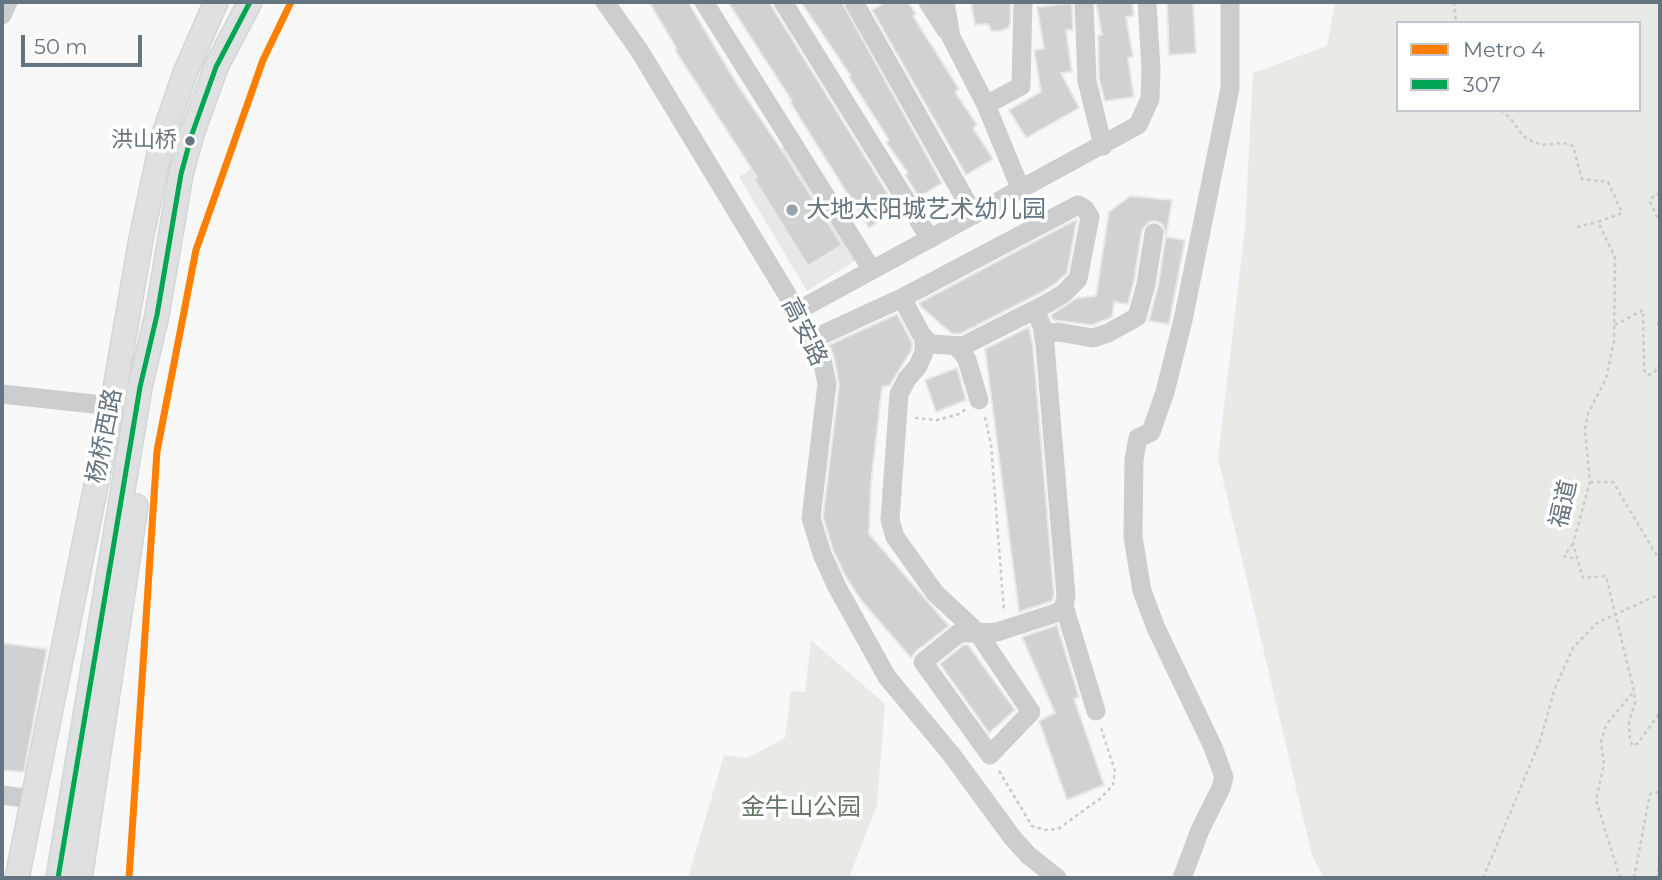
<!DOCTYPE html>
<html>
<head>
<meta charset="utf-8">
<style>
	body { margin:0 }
	#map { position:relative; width:1662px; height:880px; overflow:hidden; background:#f8f8f8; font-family:Montserrat,sans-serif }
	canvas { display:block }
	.frame { position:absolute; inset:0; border:4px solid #657481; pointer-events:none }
	.legend { position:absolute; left:1396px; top:21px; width:245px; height:91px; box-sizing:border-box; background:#fff; border:2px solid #c1c7cd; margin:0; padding:9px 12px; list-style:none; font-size:21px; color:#657481 }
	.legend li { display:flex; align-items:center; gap:14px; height:35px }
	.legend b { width:35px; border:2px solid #c1c7cd }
	.scale { position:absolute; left:21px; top:35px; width:121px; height:32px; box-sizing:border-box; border:4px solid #657481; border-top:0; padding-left:9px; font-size:21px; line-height:24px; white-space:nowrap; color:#657481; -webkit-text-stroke:5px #fff; paint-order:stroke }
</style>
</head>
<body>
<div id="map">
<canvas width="1662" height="880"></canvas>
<div class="frame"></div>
<ul class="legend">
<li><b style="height:9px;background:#ff7f00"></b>Metro 4</li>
<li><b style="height:9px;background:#00a651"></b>307</li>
</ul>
<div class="scale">50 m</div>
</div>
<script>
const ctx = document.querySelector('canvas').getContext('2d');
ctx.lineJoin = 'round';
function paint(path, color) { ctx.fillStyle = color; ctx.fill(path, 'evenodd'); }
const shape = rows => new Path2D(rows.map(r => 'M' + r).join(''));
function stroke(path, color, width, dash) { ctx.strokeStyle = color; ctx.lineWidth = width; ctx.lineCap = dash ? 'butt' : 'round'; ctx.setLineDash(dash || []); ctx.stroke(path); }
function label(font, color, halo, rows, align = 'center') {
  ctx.font = font + ' Montserrat,"Noto Sans SC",sans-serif'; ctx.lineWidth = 7; ctx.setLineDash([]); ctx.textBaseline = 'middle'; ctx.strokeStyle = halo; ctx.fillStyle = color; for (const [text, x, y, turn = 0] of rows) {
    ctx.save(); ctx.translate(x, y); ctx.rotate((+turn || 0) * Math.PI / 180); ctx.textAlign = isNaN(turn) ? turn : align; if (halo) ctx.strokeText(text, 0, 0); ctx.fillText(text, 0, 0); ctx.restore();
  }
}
paint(shape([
	[786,145,856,260,807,291,739,177]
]), '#e7e8e8');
paint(shape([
	[1335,2,1660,2,1660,878,1324,878,1312,855,1218,458,1245,228,1253,73,1327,46],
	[1398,23,1639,23,1639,110,1398,110],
	[811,640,885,704,877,805,849,878,688,878,724,755,747,758,785,738,791,691,805,692]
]), '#e7eae5');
const building = shape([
	[649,2,688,2,737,84,787,158,842,245,808,266,754,179,757,177,675,50,677,49,649,2],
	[728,2,769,2,898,210,869,228,790,102,792,101,728,2],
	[801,2,842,2,942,183,919,197,905,175,908,173,886,142,889,140,849,77,851,76,801,2],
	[886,2,908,2,916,14,913,16,959,89,955,92,977,125,973,128,993,159,966,175,872,10,886,2],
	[971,2,1011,2,1010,24,1008,28,1000,31,992,31,988,24,975,25,971,2],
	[1096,2,1132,2,1134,16,1126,17,1133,57,1128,58,1134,97,1105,101,1099,79,1098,35,1102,35,1096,2],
	[1167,2,1193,2,1196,53,1169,55,1167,2],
	[1072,3,1073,30,1066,30,1072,72,1061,73,1079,108,1026,138,1009,110,1041,92,1034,50,1044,49,1037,7,1072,3],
	[1130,196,1172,200,1166,237,1185,240,1169,324,1149,321,1158,286,1166,235,1162,224,1155,221,1149,222,1142,230,1134,281,1128,304,1114,302,1112,317,1092,325,1053,320,1051,315,1077,298,1096,296,1109,212,1130,196],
	[1077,219,1067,273,1055,284,1040,293,960,334,951,333,921,307,919,303,1077,219],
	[897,314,912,342,912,349,890,385,882,387,871,483,869,534,949,626,915,652,911,658,861,600,845,575,833,550,823,517,839,385,834,357,829,345,897,314],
	[1029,327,1033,346,1054,595,1052,601,1019,612,985,349,1029,327],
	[957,368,966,400,936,412,925,380,957,368],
	[1057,625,1079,697,1074,699,1104,785,1067,800,1039,721,1055,713,1022,637,1057,625],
	[2,643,47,649,24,772,2,770,2,643],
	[963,645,968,645,1015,710,989,733,940,664,963,645]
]);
paint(building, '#cfd1d2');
stroke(building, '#e8e8e8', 2);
const major = shape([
	[17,878,112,406,141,239,162,140,185,73,216,2],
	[58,878,140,387,157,315,181,174,192,134,216,67,250,2],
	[80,878,136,506]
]);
stroke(major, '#d4d5d6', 26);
stroke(shape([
	[1454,2,1456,23],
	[1660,194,1654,195,1650,202,1660,223],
	[1577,227,1598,222],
	[1660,315,1658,323,1660,334],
	[1615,325,1643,310,1644,370,1648,375,1654,373,1660,364],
	[985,417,991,444,1004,612],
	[915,418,937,420,959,414,966,409],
	[1590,482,1613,482,1660,561],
	[1573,544,1564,556,1577,559],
	[999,771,1032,826,1045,830,1058,829,1101,798,1113,785,1115,771,1101,728],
	[1483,878,1540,741,1555,688,1573,648,1597,623,1660,594],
	[1620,878,1596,800,1604,764,1601,742,1606,725,1634,691],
	[1634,878,1650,794,1657,792,1660,795],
	[1658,878,1660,841]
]), '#c9cacb', 2.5, [3.5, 3.5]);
stroke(shape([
	[605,2,639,50,811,334,822,359,827,384,811,518,822,554,837,587,887,677,951,754,1012,837,1028,855,1057,878],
	[704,2,872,270],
	[783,2,930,239],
	[854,2,974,215],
	[928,2,946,30],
	[945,2,951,37,986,105,1021,190],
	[1084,2,1087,81,1103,146],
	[2,15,8,2],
	[986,105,1021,86,1023,2],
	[797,311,1138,125,1150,99,1151,69,1147,2],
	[1043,334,1058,332,1093,338,1108,333,1137,317,1146,284,1154,233],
	[924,338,924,352,918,366,907,379,899,394,890,520,895,537,935,593,978,633,997,632,1059,612,1064,606,1066,596,1045,345,1042,326,1035,310],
	[813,339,902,298,1078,205,1085,209,1090,217,1078,279,1063,294,1046,304,963,346,930,344,921,334,902,298],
	[955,346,962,352,967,360,979,400],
	[2,394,112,406],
	[1064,606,1096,711],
	[959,633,978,633,1031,712,990,755,923,662,959,633],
	[2,795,31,799],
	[1182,878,1200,830,1221,788,1224,777,1213,747,1156,628,1142,591,1133,537,1134,459,1138,438,1151,432,1165,392,1183,320,1230,88,1230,2]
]), '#cbcdce', 19);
stroke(major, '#dfe0e1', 23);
stroke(shape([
	[1501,110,1511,119,1523,136,1532,141,1542,145,1563,143,1573,146,1582,179,1608,182,1622,213,1598,222,1615,257,1614,341,1606,379,1588,413,1585,430,1590,482,1573,544,1583,578,1606,576,1634,691,1635,702,1629,723,1630,741,1633,746,1638,743,1660,712]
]), '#c9cacb', 2.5, [3.5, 3.5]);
stroke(shape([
	[58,878,140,387,157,315,181,174,192,134,216,67,250,2]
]), '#00a651', 5);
stroke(shape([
	[129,878,157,451,196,250,263,60,291,2]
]), '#ff7f00', 7);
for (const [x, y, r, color] of [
	[190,141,6,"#657481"],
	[792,210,7,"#98a2ab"]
]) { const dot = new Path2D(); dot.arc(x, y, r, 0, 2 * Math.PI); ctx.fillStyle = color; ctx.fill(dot); stroke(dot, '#fff', 2.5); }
label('22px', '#657481', '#fff', [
	["洪山桥",177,141]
], 'right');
label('24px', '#657481', '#fff', [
	["大地太阳城艺术幼儿园",806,210]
], 'left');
label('24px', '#657481', '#fff', [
	["高安路",804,332,64],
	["杨桥西路",105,436,-79],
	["福道",1564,504,-77]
]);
label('24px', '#677964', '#fff', [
	["金牛山公园",801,808]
]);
</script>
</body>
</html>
